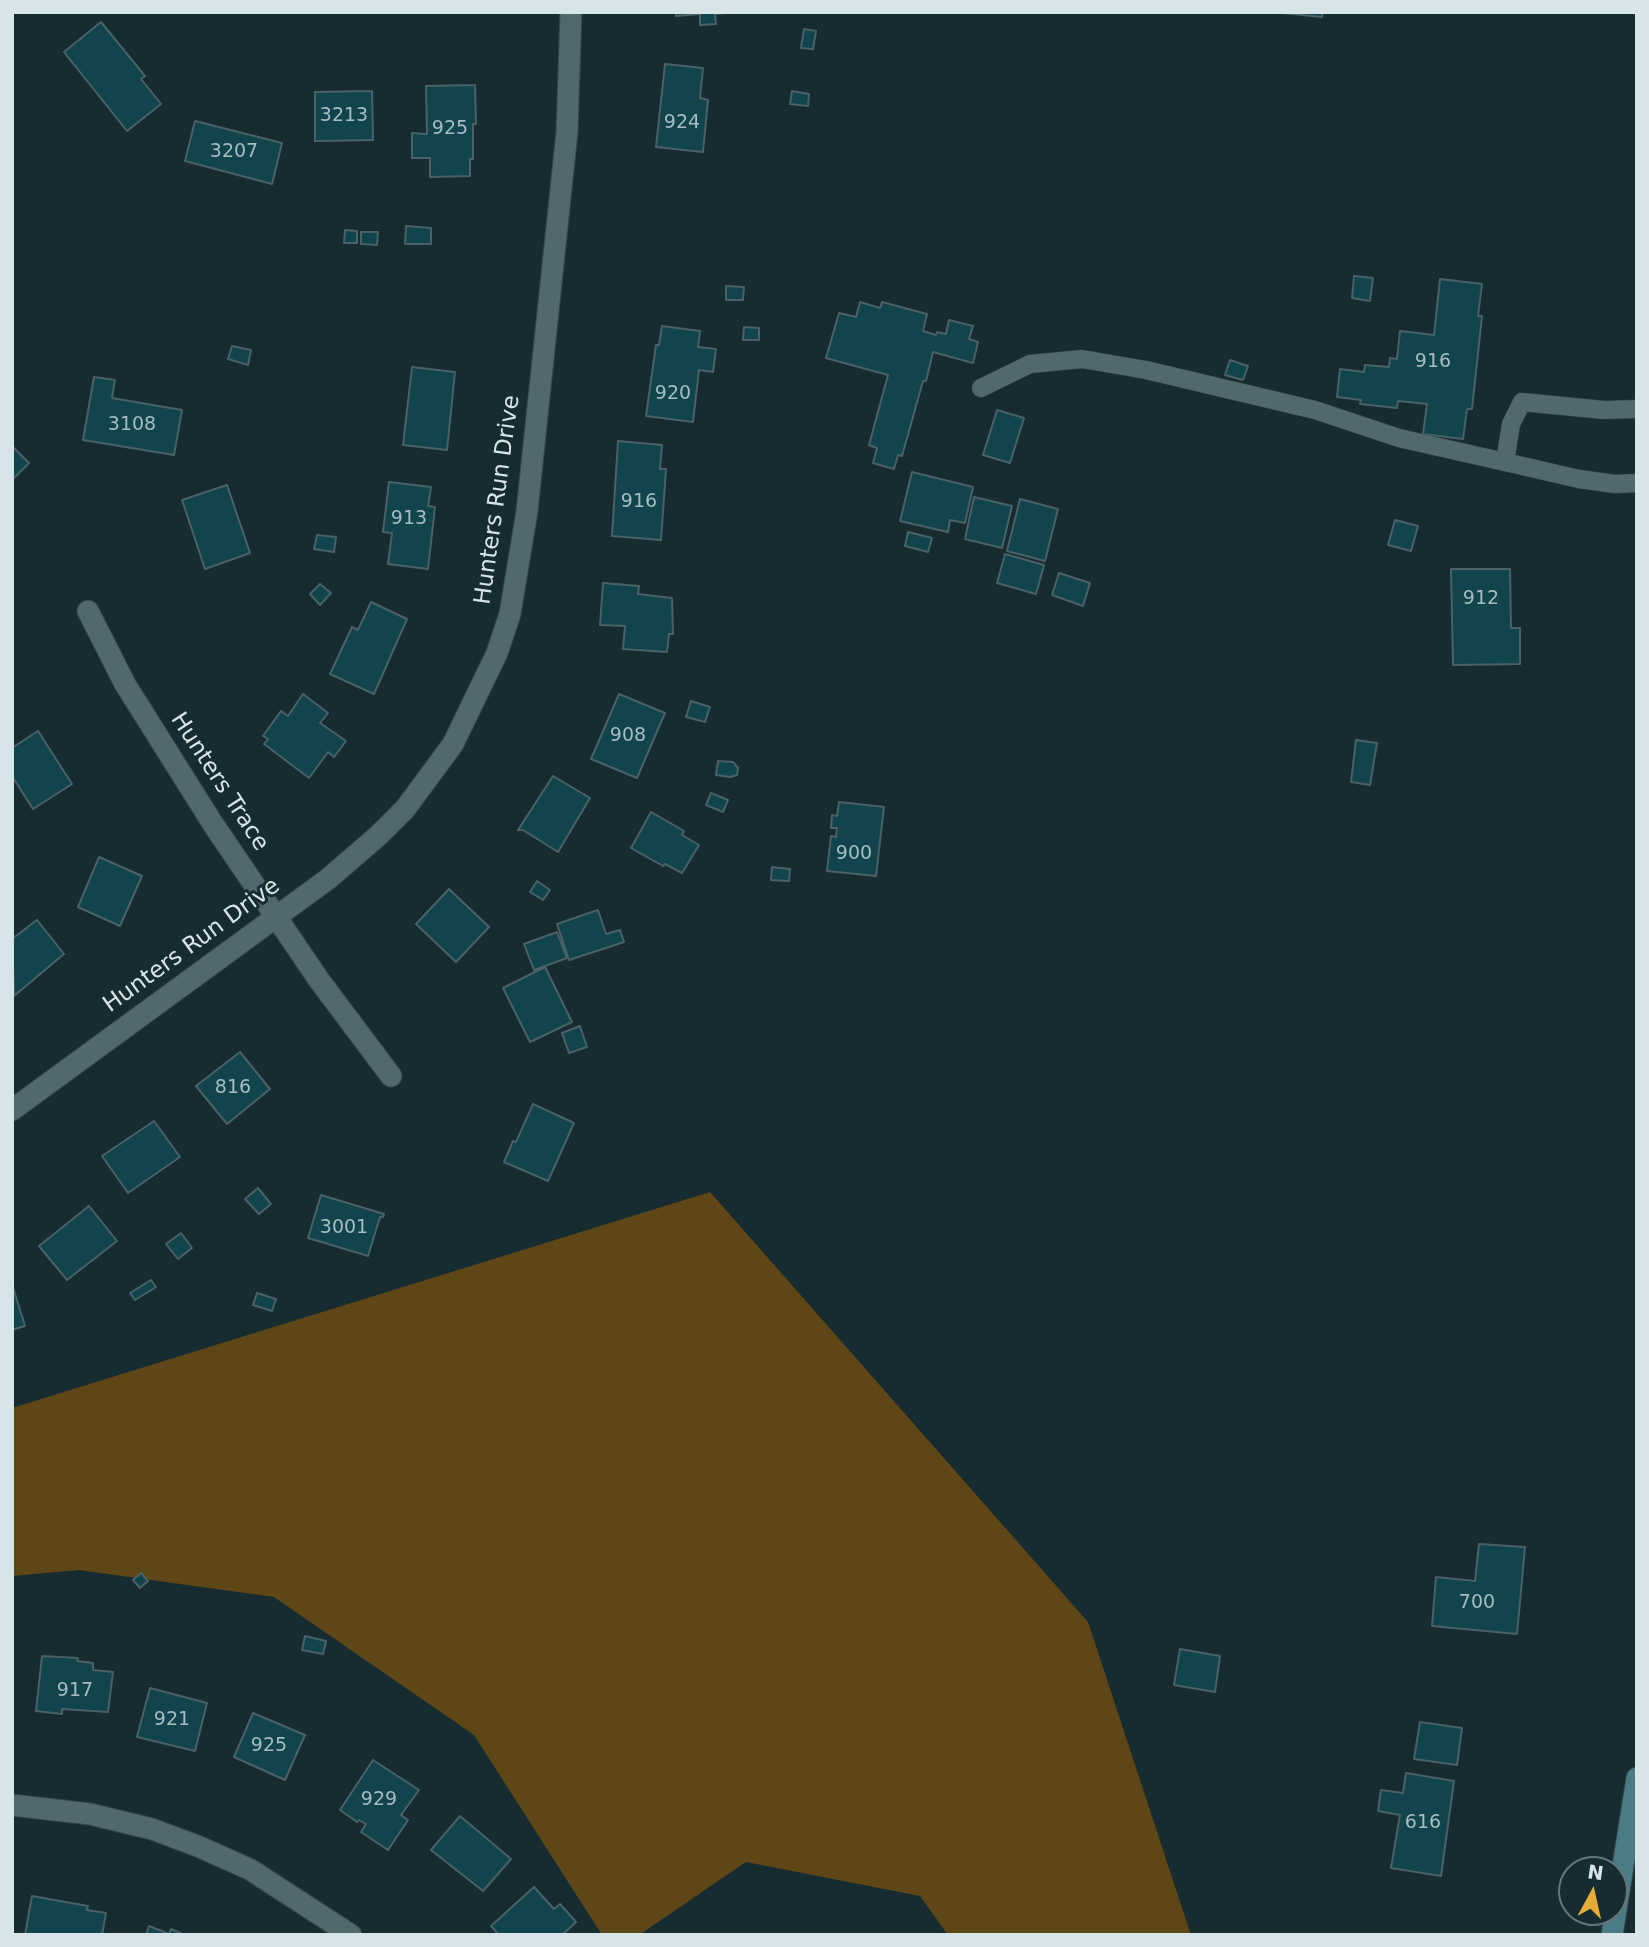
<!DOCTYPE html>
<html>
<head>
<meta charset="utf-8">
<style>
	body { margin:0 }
	#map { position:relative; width:1649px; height:1947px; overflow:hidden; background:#172c31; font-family:"DejaVu Sans",sans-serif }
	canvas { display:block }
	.frame { position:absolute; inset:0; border:14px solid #d8e5e8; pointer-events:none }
	.north { position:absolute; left:1558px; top:1856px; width:70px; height:70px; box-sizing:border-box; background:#172c31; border:2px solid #64767a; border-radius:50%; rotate:8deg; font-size:19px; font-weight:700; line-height:28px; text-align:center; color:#d8e5e8 }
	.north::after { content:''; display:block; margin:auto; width:24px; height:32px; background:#e7ac36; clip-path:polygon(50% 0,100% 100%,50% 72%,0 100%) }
</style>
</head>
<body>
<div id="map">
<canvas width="1649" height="1947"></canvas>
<div class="frame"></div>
<div class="north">N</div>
</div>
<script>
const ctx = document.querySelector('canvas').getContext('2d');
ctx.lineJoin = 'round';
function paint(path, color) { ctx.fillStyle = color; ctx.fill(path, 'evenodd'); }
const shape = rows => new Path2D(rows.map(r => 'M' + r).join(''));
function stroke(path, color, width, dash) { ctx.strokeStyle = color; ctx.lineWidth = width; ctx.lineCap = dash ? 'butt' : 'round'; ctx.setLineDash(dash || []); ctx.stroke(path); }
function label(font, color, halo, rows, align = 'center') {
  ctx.font = font + ' "DejaVu Sans",sans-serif'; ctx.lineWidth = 6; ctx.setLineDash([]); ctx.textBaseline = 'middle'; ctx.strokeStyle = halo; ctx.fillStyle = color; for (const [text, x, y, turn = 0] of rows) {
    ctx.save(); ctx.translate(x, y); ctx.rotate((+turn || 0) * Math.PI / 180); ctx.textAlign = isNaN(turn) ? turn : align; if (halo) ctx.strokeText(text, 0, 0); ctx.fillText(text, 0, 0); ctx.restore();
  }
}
paint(shape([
	[710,1192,1088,1622,1191,1935,948,1935,920,1896,746,1862,639,1935,602,1935,474,1735,274,1597,79,1570,12,1576,12,1408]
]), '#5e4617');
const building = shape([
	[676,12,725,12,725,13,715,14,716,24,700,25,700,14,676,16,676,12],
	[1272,12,1323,12,1322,17,1272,12],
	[101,22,145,76,141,79,161,104,127,131,64,52,101,22],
	[804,29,816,31,813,49,801,48,804,29],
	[665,64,703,68,700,98,708,100,703,152,656,147,665,64],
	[475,85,476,124,473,124,473,159,470,159,470,176,430,177,430,158,412,158,412,133,427,134,426,86,475,85],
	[372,91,373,140,315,141,315,92,372,91],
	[792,91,809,94,808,106,790,104,792,91],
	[195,121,282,143,272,184,185,161,195,121],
	[406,226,431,228,431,244,405,244,406,226],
	[345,230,357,231,357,243,344,243,345,230],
	[361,232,378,232,377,245,361,244,361,232],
	[1354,276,1373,278,1370,301,1352,298,1354,276],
	[1440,279,1482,284,1478,316,1482,316,1472,409,1467,409,1463,439,1423,434,1427,404,1398,401,1397,408,1360,404,1361,400,1337,397,1340,369,1364,372,1365,365,1389,367,1390,358,1397,359,1400,331,1434,335,1440,279],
	[726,286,744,287,743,300,726,300,726,286],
	[860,302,880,308,882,302,927,314,923,331,936,335,937,332,946,334,949,320,973,326,969,339,978,342,973,363,933,352,926,381,923,381,902,456,898,455,894,469,873,463,877,448,869,445,888,375,826,358,839,313,856,317,860,302],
	[662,326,700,331,698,347,716,349,713,372,699,370,693,422,646,416,656,345,659,345,662,326],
	[744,327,759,328,759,340,743,340,744,327],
	[232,346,251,350,248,365,228,359,232,346],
	[1230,360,1248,366,1243,380,1225,375,1230,360],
	[412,367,455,372,447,450,403,445,412,367],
	[94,377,115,380,112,398,182,410,174,455,83,440,94,377],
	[997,410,1024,418,1010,463,983,455,997,410],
	[618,441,662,445,660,469,666,469,661,540,612,536,618,441],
	[12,446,29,463,12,480,12,446],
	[912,472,973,487,965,523,950,520,948,532,900,521,912,472],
	[389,482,431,487,428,506,435,507,428,569,388,564,392,533,383,532,389,482],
	[227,485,250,553,205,569,182,500,227,485],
	[974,497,1012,506,1002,548,965,539,974,497],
	[1020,499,1058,509,1045,561,1007,551,1020,499],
	[1395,520,1418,526,1411,551,1388,545,1395,520],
	[908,532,932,538,928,552,905,546,908,532],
	[317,535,336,537,334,552,314,549,317,535],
	[1005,554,1044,565,1036,594,997,583,1005,554],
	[1451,569,1510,569,1511,628,1520,628,1520,664,1453,665,1451,569],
	[1059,573,1090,583,1083,606,1052,595,1059,573],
	[603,583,639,586,638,594,672,598,673,634,669,634,667,652,623,649,625,626,600,625,603,583],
	[320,584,331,593,320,605,310,594,320,584],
	[371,602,407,619,374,694,330,674,352,627,358,630,371,602],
	[303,694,328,713,320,723,346,741,334,757,328,752,309,778,264,744,268,739,263,736,281,711,288,716,303,694],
	[619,694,665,713,637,778,591,759,619,694],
	[691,701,710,707,705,722,686,717,691,701],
	[38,731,72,784,33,809,12,776,12,748,38,731],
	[1356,740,1377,743,1370,785,1351,782,1356,740],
	[718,761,733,762,738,768,737,775,730,777,716,775,718,761],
	[553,776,590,798,558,852,523,830,518,830,553,776],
	[711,793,728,800,723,812,706,805,711,793],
	[839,802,884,807,876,876,827,871,831,836,836,837,837,828,831,828,832,815,837,816,839,802],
	[651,812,684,831,682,835,699,845,682,873,665,864,663,866,631,848,651,812],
	[99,857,142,876,120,926,78,907,99,857],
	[772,867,790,869,789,881,771,880,772,867],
	[537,881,550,890,543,900,530,892,537,881],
	[449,889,489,927,456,962,416,924,449,889],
	[598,910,606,934,620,930,624,942,569,960,557,924,598,910],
	[37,920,64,954,14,996,12,939,37,920],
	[557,932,567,958,534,970,524,944,557,932],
	[545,967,572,1022,530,1042,503,988,545,967],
	[580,1026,587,1047,569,1053,562,1033,580,1026],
	[240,1052,270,1089,227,1124,196,1086,240,1052],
	[533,1104,574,1123,548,1181,504,1162,513,1141,516,1142,533,1104],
	[154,1121,180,1157,128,1193,102,1156,154,1121],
	[258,1188,271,1204,259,1214,245,1199,258,1188],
	[321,1195,384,1214,383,1217,380,1217,368,1256,308,1238,321,1195],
	[89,1206,117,1241,67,1280,39,1246,89,1206],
	[181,1233,192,1248,178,1259,166,1244,181,1233],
	[151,1280,156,1287,135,1300,130,1293,151,1280],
	[12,1284,25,1326,12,1330,12,1284],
	[257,1293,276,1299,272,1311,253,1305,257,1293],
	[1479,1544,1525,1547,1517,1634,1432,1626,1436,1577,1475,1581,1479,1544],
	[141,1573,148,1581,140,1588,133,1580,141,1573],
	[305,1636,326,1641,323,1654,302,1650,305,1636],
	[1180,1649,1220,1656,1215,1692,1174,1685,1180,1649],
	[42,1656,78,1658,77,1661,93,1663,93,1670,113,1672,108,1712,62,1709,62,1714,36,1711,42,1656],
	[150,1688,207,1703,195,1751,137,1737,150,1688],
	[253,1713,305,1735,285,1780,234,1757,253,1713],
	[1420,1722,1462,1728,1457,1765,1414,1759,1420,1722],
	[373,1760,419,1790,401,1815,408,1820,388,1850,361,1832,366,1824,359,1820,357,1822,340,1810,373,1760],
	[1406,1773,1454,1781,1441,1876,1391,1868,1400,1815,1378,1811,1381,1790,1403,1793,1406,1773],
	[460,1816,511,1859,483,1891,431,1850,460,1816],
	[534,1887,554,1909,560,1904,576,1922,562,1935,499,1935,491,1926,534,1887],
	[32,1896,88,1906,87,1910,106,1913,102,1935,25,1935,32,1896],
	[149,1926,169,1934,171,1929,185,1935,146,1935,149,1926]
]);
paint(building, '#11444d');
stroke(building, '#4a6166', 2);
const lane = shape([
	[981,388,1030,364,1082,359,1146,370,1315,410,1399,438,1505,462,1579,479,1615,484,1637,483],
	[1505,462,1511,424,1522,402,1604,410,1637,409]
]);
const street = shape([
	[88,611,125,684,213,824,319,980,391,1076],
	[12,1110,328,879,379,835,405,809,453,744,497,653,510,614,527,511,567,132,571,12],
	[12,1805,90,1814,152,1829,200,1847,251,1870,351,1935]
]);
const secondary = shape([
	[1612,1935,1637,1778]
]);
stroke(lane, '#35474b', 19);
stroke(street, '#35474b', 23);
stroke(secondary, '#35474b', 23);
stroke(lane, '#51686d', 18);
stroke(street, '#51686d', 21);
stroke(secondary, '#4b7b84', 21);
label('19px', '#a6bdc1', null, [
	["3213",344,116],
	["924",682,123],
	["925",450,129],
	["3207",234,152],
	["916",1433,362],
	["920",673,394],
	["3108",132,425],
	["916",639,502],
	["913",409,519],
	["912",1481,599],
	["908",628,736],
	["900",854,854],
	["816",233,1088],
	["3001",344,1228],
	["700",1477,1603],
	["917",75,1691],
	["921",172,1720],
	["925",269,1746],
	["929",379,1800],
	["616",1423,1823]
]);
label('23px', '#d8e5e8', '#172c31', [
	["Hunters Run Drive",498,500,-82],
	["Hunters Trace",219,782,57],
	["Hunters Run Drive",192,946,-36]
]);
</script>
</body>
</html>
